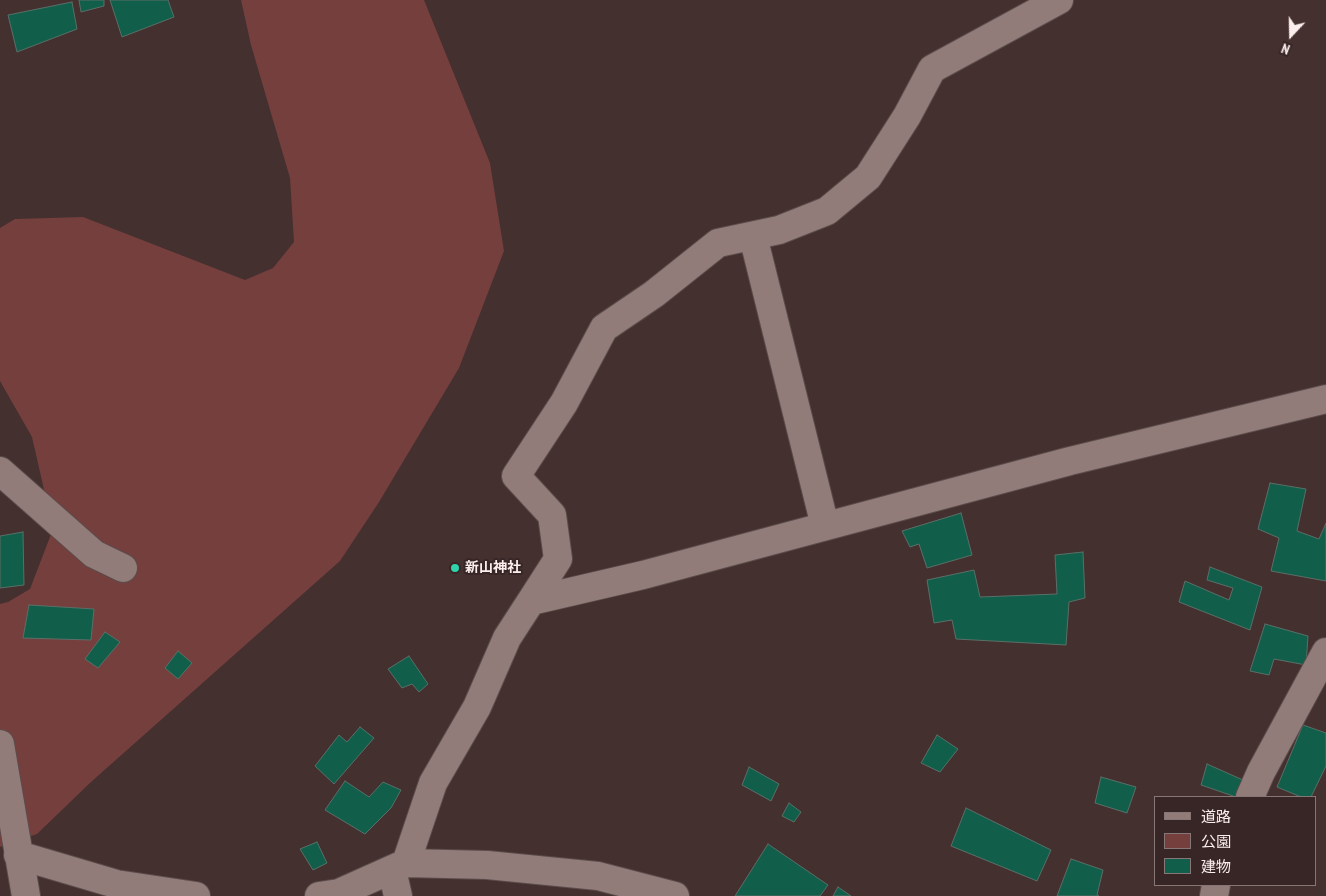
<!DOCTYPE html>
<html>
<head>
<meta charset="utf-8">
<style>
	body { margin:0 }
	#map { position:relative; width:1326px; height:896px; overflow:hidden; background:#43302f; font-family:"PT Sans Narrow","Noto Sans JP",sans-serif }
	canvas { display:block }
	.legend { position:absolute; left:1154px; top:796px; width:162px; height:90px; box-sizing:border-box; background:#382626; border:1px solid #867676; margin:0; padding:6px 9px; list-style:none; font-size:15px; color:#fbefee }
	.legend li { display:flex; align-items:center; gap:10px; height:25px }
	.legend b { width:25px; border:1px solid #867676 }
	.north { position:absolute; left:1266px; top:10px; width:50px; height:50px; -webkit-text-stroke:4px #382626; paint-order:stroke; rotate:201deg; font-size:14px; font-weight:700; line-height:20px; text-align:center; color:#fbefee }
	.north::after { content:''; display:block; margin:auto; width:18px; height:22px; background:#fbefee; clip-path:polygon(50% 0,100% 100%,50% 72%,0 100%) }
</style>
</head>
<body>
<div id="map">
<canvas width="1326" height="896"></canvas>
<ul class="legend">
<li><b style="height:6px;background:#927c7a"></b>道路</li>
<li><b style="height:14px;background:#753f3e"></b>公園</li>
<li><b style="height:14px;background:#115f4b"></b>建物</li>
</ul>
<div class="north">N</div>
</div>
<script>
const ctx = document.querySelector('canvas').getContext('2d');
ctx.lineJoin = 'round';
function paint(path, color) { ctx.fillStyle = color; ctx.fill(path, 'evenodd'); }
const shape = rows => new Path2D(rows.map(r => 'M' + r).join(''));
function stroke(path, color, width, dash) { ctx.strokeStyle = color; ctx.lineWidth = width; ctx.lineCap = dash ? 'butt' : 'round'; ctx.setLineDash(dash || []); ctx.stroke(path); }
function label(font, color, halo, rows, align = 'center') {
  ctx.font = font + ' "PT Sans Narrow","Noto Sans JP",sans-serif'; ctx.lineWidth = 4; ctx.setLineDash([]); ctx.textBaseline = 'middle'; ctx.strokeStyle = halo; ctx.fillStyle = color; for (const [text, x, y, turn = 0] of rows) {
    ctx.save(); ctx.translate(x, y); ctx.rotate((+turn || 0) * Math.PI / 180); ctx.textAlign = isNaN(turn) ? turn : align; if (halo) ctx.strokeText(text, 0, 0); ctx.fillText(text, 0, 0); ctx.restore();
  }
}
paint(shape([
	[241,0,424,0,490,163,504,251,459,368,379,502,340,561,91,782,37,834,0,847,0,604,8,602,30,589,53,529,32,437,0,381,0,228,15,219,83,217,245,280,273,268,294,242,290,178,251,45]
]), '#753f3e');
const building = shape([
	[79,0,104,0,104,6,81,12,79,0],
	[110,0,168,0,174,17,122,37,110,0],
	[72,2,77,29,17,52,8,15,72,2],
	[1270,483,1306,489,1297,531,1319,539,1326,523,1326,581,1271,571,1279,538,1258,529,1270,483],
	[961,513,972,555,927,568,919,544,910,547,902,531,961,513],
	[23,532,24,585,0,588,0,536,23,532],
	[1083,552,1085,598,1069,602,1066,645,956,639,952,620,934,623,927,580,974,570,980,597,1057,594,1055,555,1083,552],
	[1210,567,1262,587,1250,630,1179,602,1185,581,1229,600,1233,588,1207,580,1210,567],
	[29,605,94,609,91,640,23,638,29,605],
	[1265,624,1308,636,1306,665,1274,659,1269,675,1250,671,1265,624],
	[105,632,120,642,98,668,85,659,105,632],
	[178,651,192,663,178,679,165,668,178,651],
	[409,656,428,684,419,692,412,684,402,688,388,669,409,656],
	[1303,725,1326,733,1326,766,1311,797,1301,797,1277,787,1303,725],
	[360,727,374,738,334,784,315,766,339,735,347,742,360,727],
	[937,735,958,749,940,772,921,763,937,735],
	[1207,764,1243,780,1236,797,1201,785,1207,764],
	[749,767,779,784,771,801,742,785,749,767],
	[1101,777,1136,787,1127,813,1095,803,1101,777],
	[345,781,369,797,383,782,401,790,391,808,365,834,325,810,345,781],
	[789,803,801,812,794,822,782,816,789,803],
	[966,808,1051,850,1037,881,951,846,966,808],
	[317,842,327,863,313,870,300,849,317,842],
	[768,844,828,885,820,896,735,896,768,844],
	[1071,859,1103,870,1097,895,1099,896,1057,896,1071,859],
	[838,887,851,896,833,896,838,887]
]);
paint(building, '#115f4b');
stroke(building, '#5a6f67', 1);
const minor = shape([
	[753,236,825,526],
	[0,471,94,554,123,568],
	[531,601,558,559,552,515,516,476,564,403,604,328,654,294,718,243,779,230,827,211,868,177,907,116,932,69,1059,0],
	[0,744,26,896],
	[1250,797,1261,772,1326,652],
	[18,855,116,884,196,896],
	[406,863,433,783,477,707,507,638,531,601,643,575,1070,461,1326,399],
	[392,870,398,896],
	[319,896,339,893,406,863,487,865,598,876,675,896],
	[1214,896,1216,885]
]);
stroke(minor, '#5b4c4b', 30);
stroke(minor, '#927c7a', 28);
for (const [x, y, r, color] of [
	[455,568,5,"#2fd4aa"]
]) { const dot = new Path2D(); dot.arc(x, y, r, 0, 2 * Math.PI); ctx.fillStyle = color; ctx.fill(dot); stroke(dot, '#382626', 2); }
label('bold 14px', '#fbefee', '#382626', [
	["新山神社",465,568]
], 'left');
</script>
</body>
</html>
